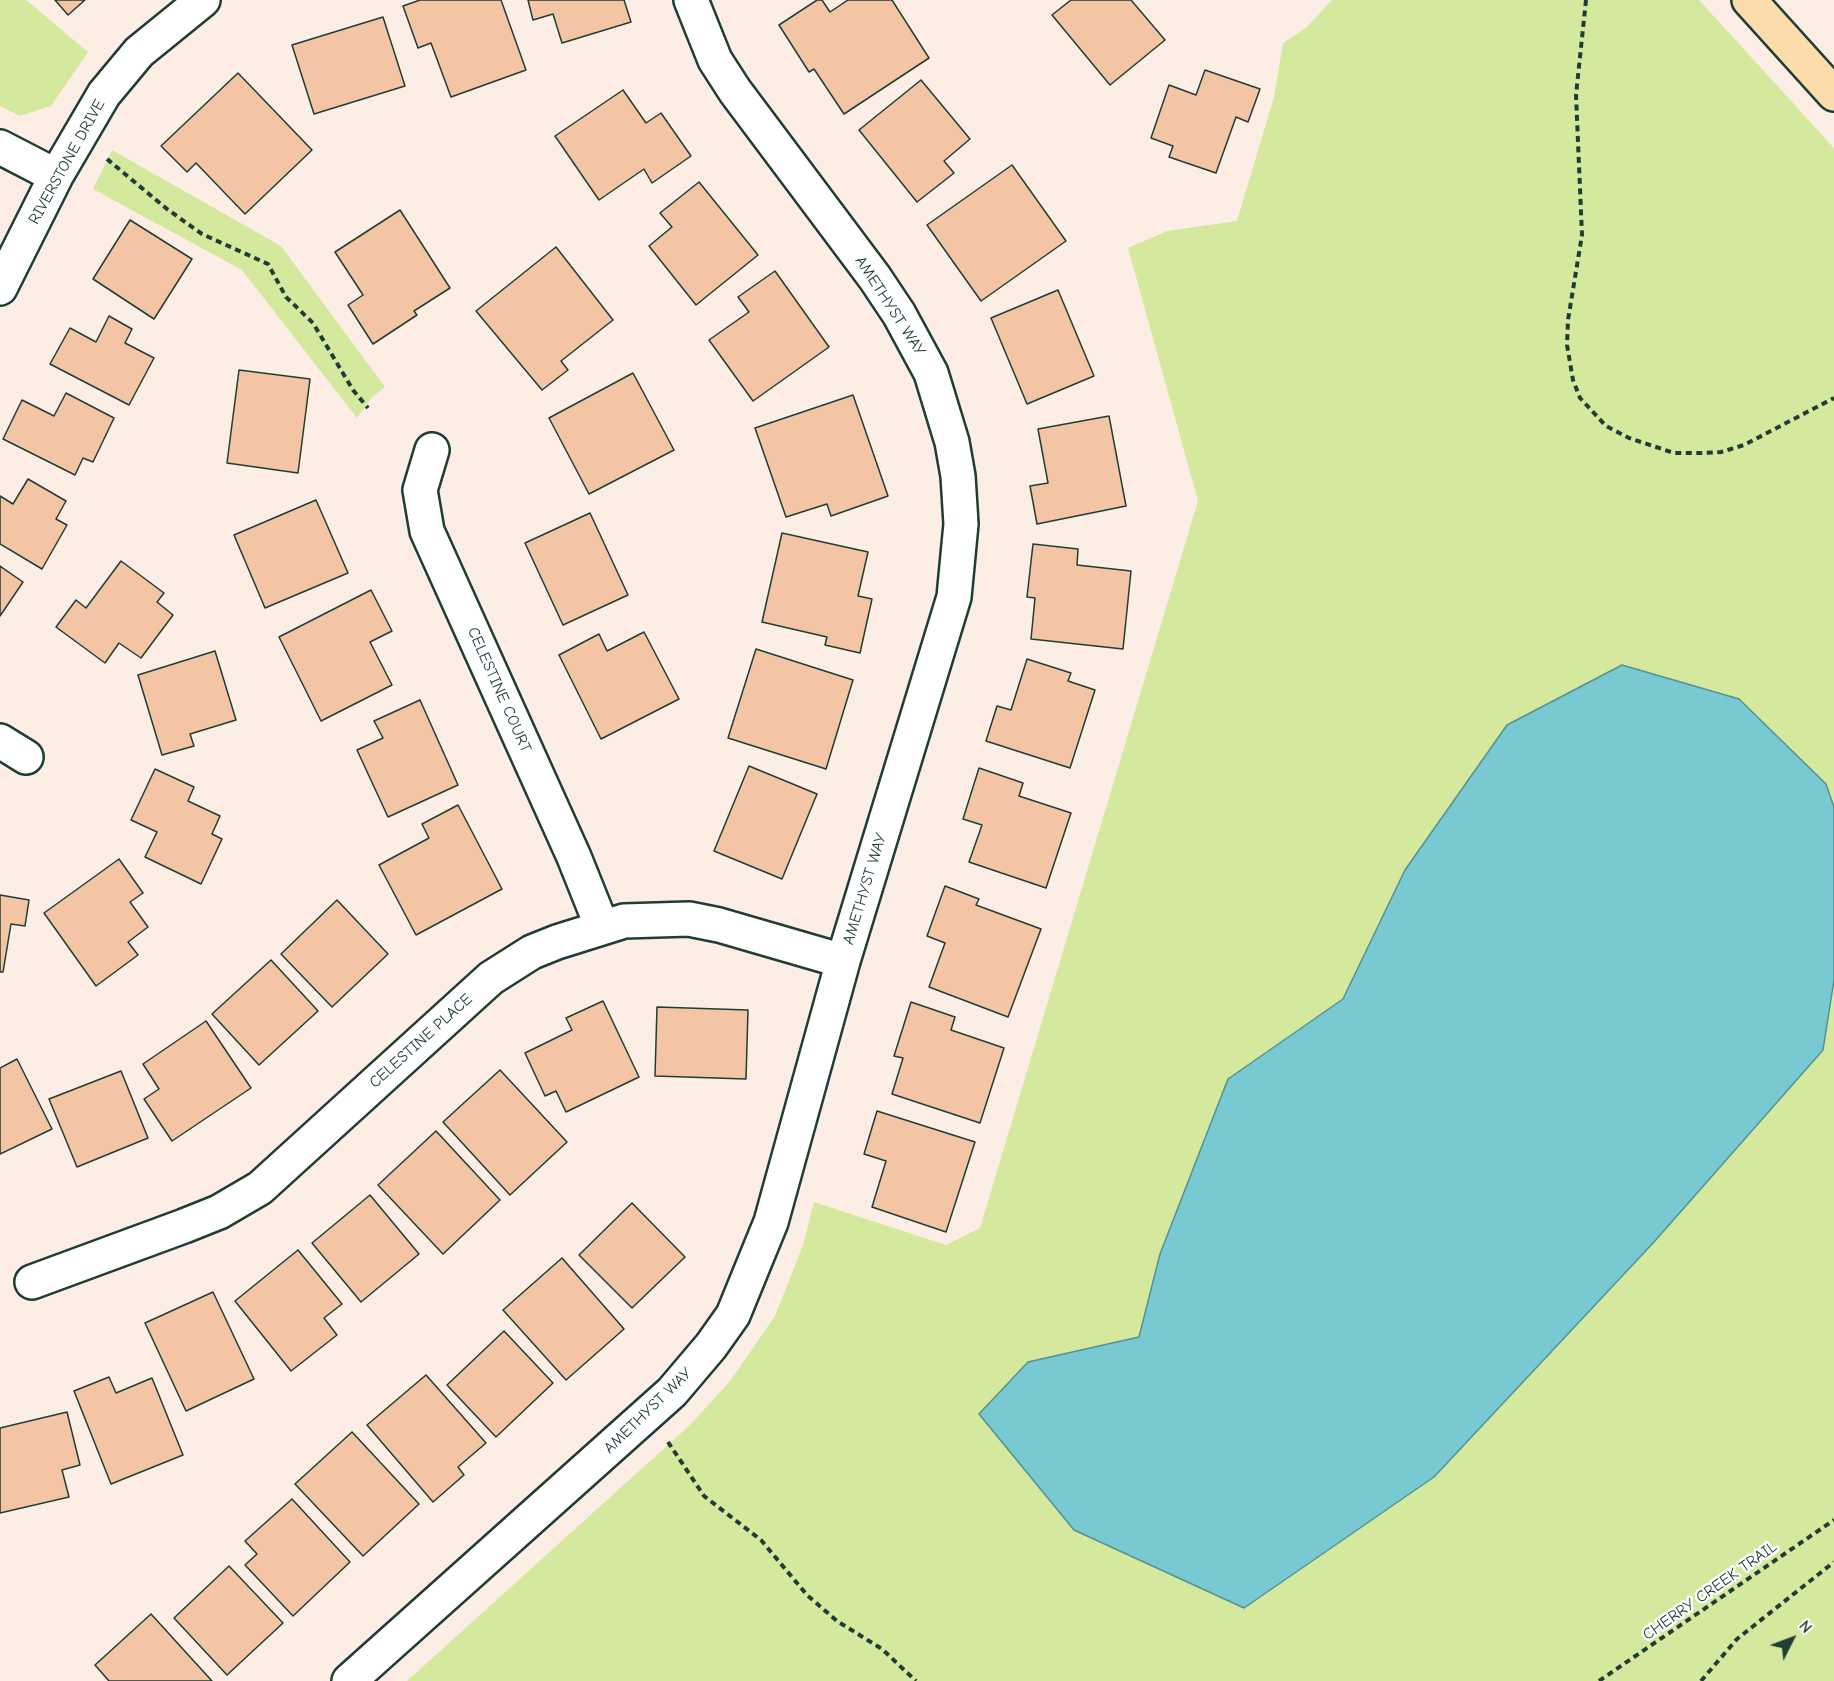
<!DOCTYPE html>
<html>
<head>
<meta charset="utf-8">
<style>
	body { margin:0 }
	#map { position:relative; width:1834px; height:1681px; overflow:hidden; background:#fceee4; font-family:"Comic Neue",sans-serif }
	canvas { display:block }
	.north { position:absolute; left:1762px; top:1609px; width:60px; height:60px; -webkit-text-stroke:4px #fff; paint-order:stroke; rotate:48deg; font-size:16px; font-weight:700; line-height:24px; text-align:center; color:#1f3d34 }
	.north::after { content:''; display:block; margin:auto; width:21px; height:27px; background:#1f3d34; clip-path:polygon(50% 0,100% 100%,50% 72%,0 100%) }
</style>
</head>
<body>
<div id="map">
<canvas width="1834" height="1681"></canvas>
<div class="north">N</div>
</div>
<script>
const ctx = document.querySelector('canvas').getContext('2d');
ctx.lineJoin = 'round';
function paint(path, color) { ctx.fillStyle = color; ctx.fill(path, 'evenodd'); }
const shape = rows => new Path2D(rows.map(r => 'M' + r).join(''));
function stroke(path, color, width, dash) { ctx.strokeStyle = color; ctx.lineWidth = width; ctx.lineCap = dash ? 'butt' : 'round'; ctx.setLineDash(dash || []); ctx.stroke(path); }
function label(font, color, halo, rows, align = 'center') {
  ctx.font = font + ' "Comic Neue",sans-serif'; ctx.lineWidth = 5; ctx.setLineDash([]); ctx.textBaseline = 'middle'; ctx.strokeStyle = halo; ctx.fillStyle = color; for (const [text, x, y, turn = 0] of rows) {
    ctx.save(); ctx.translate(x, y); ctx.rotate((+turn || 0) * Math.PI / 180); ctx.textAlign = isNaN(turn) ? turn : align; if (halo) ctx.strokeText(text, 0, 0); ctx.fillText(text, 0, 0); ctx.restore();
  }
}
paint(shape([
	[0,0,26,0,88,52,51,106,20,116,0,106],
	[1332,0,1699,0,1834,148,1834,1681,407,1681,691,1424,730,1381,775,1316,803,1245,814,1202,946,1245,980,1228,1198,501,1128,248,1167,231,1237,221,1274,97,1283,43,1306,28],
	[112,150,281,246,385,387,372,397,357,418,242,270,93,189]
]), '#d4e99d');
const water = shape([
	[1622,665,1739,699,1826,784,1834,807,1834,980,1823,1050,1654,1242,1434,1477,1244,1608,1074,1530,979,1414,1028,1362,1139,1337,1160,1254,1228,1079,1343,999,1405,870,1507,725,1622,665]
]);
paint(water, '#79c9d3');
stroke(water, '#559193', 1.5);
const building = shape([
	[55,0,85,0,68,15,55,0],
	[420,0,501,0,526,70,451,97,431,43,418,48,403,6,420,0],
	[528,0,624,0,631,22,562,43,553,14,533,20,528,0],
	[817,0,822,0,830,12,848,0,892,0,929,58,844,114,814,69,809,72,779,25,817,0],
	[1071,0,1131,0,1165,40,1110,85,1052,15,1071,0],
	[383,17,405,86,314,114,292,45,383,17],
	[1205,70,1260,89,1248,122,1236,117,1216,173,1169,157,1173,146,1151,138,1169,85,1196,95,1205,70],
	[238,73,312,150,245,214,196,163,187,172,161,146,238,73],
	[921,80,970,139,944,161,954,173,917,202,859,130,921,80],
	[623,90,646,123,661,113,691,156,652,183,644,169,599,200,555,136,623,90],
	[1012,165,1066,241,981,301,927,225,1012,165],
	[699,182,758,255,696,305,649,246,672,227,660,213,699,182],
	[400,210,450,288,414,311,417,315,373,344,348,305,363,295,335,252,400,210],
	[130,220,192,259,154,319,93,279,130,220],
	[556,247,613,320,561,361,568,370,542,390,476,311,556,247],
	[775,271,829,347,753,401,709,340,749,312,738,297,775,271],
	[1058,290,1094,376,1027,404,991,318,1058,290],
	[109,316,132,329,125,343,154,358,129,405,50,364,70,328,96,342,109,316],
	[239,370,310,379,298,473,227,463,239,370],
	[633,373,674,450,589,494,549,418,633,373],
	[66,393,114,418,93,462,83,458,75,475,3,439,22,400,54,416,66,393],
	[853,395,888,496,831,516,827,504,786,517,755,428,853,395],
	[1109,416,1126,506,1037,524,1030,486,1048,483,1038,429,1109,416],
	[28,479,66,501,56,519,67,525,42,569,0,544,0,496,13,504,28,479],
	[316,500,348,573,265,608,234,535,316,500],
	[590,513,628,595,563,625,525,543,590,513],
	[782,533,868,552,858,596,872,599,860,653,825,645,827,637,762,622,782,533],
	[1033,544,1078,549,1077,565,1131,571,1123,649,1031,639,1035,598,1027,597,1033,544],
	[121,561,164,593,157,602,173,615,141,658,119,643,105,663,56,627,76,600,86,608,121,561],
	[0,566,23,582,0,616,0,566],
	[371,590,392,631,370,642,392,685,321,721,279,637,371,590],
	[644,632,679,699,601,739,559,655,599,634,607,651,644,632],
	[756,649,853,680,826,769,728,738,756,649],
	[215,651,236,720,190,734,194,746,162,755,138,675,215,651],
	[1027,659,1071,673,1068,681,1095,690,1070,768,986,741,997,706,1011,710,1027,659],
	[420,700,458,785,388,817,357,750,383,738,374,721,420,700],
	[749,766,817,794,782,879,714,851,749,766],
	[979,768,1023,783,1019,796,1071,813,1046,888,969,862,982,825,963,819,979,768],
	[155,769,194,787,188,801,220,816,212,834,222,839,201,884,145,857,157,832,131,820,155,769],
	[458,805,502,889,416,935,379,865,429,838,422,824,458,805],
	[119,859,143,893,130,902,148,927,128,942,138,955,96,986,44,913,119,859],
	[945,886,979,899,976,905,1041,929,1008,1017,929,987,945,943,927,936,945,886],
	[0,895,29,900,25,926,11,924,3,972,0,972,0,895],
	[337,900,388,954,332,1007,281,954,337,900],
	[271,960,318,1011,259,1065,212,1014,271,960],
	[603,1001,639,1077,566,1112,556,1091,545,1096,525,1053,572,1030,566,1018,603,1001],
	[911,1002,955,1017,951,1030,1004,1048,980,1123,892,1094,903,1058,894,1056,911,1002],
	[657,1007,748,1010,746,1079,655,1076,657,1007],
	[206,1021,251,1088,172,1141,144,1099,159,1089,143,1064,206,1021],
	[17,1059,52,1129,0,1154,0,1068,17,1059],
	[500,1070,567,1142,510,1195,443,1122,500,1070],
	[121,1071,148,1138,77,1167,49,1099,121,1071],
	[877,1111,975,1142,946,1232,872,1207,886,1161,864,1154,877,1111],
	[436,1131,500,1200,443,1254,378,1185,436,1131],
	[370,1195,419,1254,361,1302,312,1243,370,1195],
	[632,1203,685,1257,632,1308,579,1255,632,1203],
	[298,1250,342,1304,324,1318,337,1335,291,1371,235,1301,298,1250],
	[562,1258,624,1329,566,1380,503,1310,562,1258],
	[213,1292,254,1379,186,1411,145,1323,213,1292],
	[504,1331,553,1383,496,1437,447,1385,504,1331],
	[426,1375,486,1443,458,1467,464,1475,433,1502,367,1425,426,1375],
	[109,1377,116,1393,152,1378,183,1455,111,1484,74,1391,109,1377],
	[67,1412,80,1465,62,1470,69,1497,0,1513,0,1428,67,1412],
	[352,1432,419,1504,363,1556,295,1484,352,1432],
	[292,1499,350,1562,293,1616,245,1565,257,1554,245,1541,292,1499],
	[229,1566,283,1623,227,1675,174,1618,229,1566],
	[151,1614,212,1681,109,1681,95,1665,151,1614]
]);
paint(building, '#f4c5a4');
stroke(building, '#1f3d34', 1.5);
const minor = shape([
	[0,147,56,176],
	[0,288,56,176,104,94,139,52,203,0],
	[432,450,420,490,427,531,574,857,602,927],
	[0,741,26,757],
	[32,1282,184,1226,219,1212,260,1188,491,978,532,952,557,942,624,921,689,919,719,925,843,961],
	[349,1681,672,1392,711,1346,733,1315,771,1222,843,961,954,597,961,524,958,476,952,442,931,373,899,314,875,278,735,91,715,60,691,0]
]);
const major = shape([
	[1749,0,1834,94]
]);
stroke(minor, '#1f3d34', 38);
stroke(major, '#1f3d34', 38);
stroke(shape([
	[1586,0,1576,95,1582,235,1568,320,1567,345,1573,380,1580,398,1606,426,1629,438,1674,453,1700,453,1721,452,1744,445,1834,398],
	[107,159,167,209,202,234,268,264,286,297,313,323,353,390,368,408],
	[668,1442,704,1496,761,1540,807,1595,837,1621,882,1649,916,1681],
	[1599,1681,1834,1520],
	[1701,1681,1737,1639,1834,1562]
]), '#1f3d34', 4, [6, 4.5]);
stroke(minor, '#fff', 33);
stroke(major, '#faddab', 33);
label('16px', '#1f3d34', '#fff', [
	["RIVERSTONE DRIVE",67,162,-61],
	["AMETHYST WAY",890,306,57],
	["CELESTINE COURT",499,690,66],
	["AMETHYST WAY",865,889,-73],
	["CELESTINE PLACE",421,1041,-42],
	["AMETHYST WAY",648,1411,-44],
	["CHERRY CREEK TRAIL",1710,1591,-35]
]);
</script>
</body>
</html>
